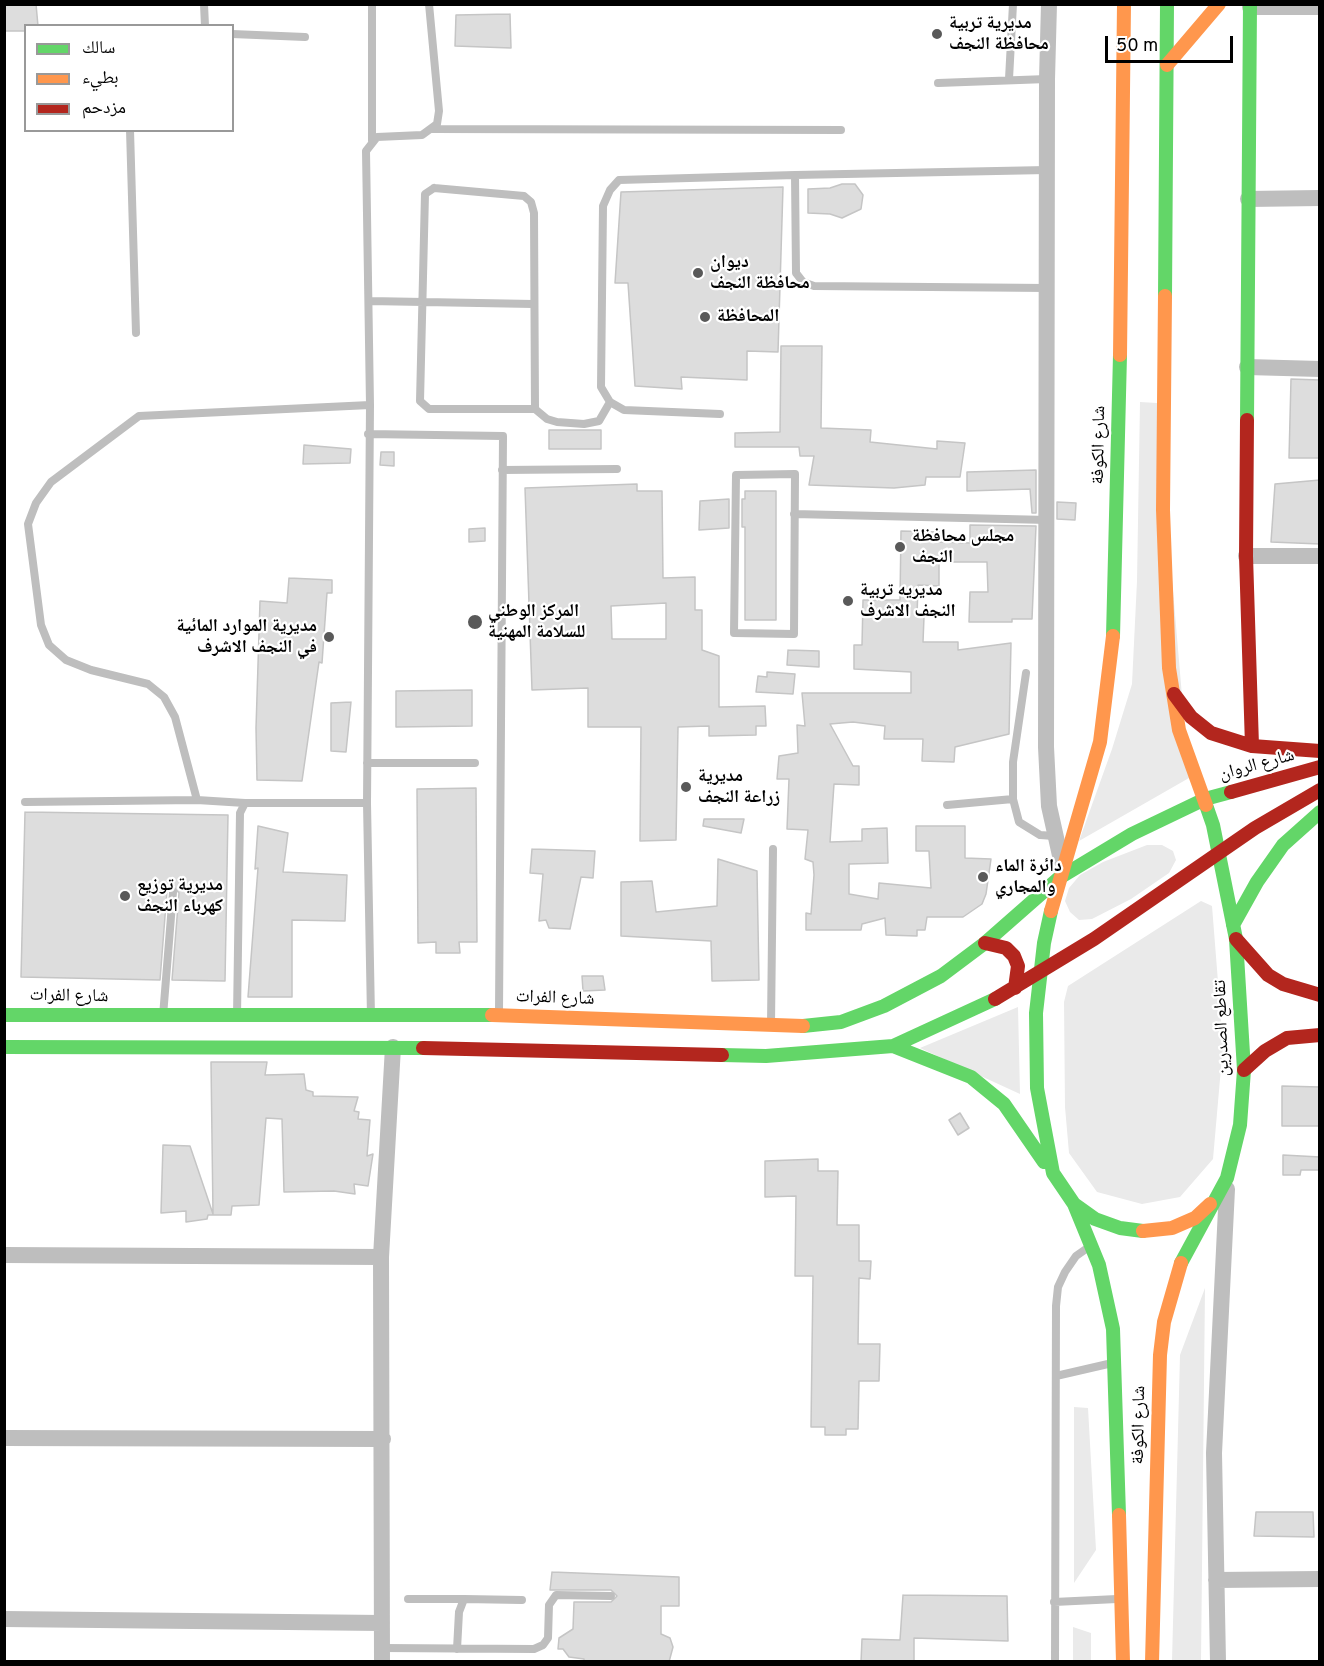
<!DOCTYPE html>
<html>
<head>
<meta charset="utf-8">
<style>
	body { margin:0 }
	#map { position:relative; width:1324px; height:1666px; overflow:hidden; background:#fff; font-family:Overpass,"Noto Naskh Arabic",sans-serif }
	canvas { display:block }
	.frame { position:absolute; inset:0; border:6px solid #000; pointer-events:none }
	.legend { position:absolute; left:24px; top:24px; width:210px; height:108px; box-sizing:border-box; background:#fff; border:2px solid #999; margin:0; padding:8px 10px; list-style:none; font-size:18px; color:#000 }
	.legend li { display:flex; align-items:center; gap:12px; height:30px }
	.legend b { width:30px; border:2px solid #999 }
	.scale { position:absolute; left:1105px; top:36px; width:128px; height:27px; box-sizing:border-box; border:3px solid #000; border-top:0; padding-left:8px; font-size:18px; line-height:21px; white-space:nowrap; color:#000; -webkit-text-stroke:4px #fff; paint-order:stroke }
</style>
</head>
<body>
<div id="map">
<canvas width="1324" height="1666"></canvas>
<div class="frame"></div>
<ul class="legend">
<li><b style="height:8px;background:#63d668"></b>سالك</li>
<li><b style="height:8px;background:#ff974d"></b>بطيء</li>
<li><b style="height:8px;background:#b3261e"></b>مزدحم</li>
</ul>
<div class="scale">50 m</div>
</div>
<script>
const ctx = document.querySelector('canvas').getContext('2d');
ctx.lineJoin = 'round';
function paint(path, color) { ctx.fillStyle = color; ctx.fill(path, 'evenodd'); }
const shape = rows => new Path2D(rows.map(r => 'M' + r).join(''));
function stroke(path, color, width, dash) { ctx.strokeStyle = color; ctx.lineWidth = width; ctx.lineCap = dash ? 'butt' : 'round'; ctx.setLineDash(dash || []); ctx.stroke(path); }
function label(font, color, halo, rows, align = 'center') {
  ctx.font = font + ' Overpass,"Noto Naskh Arabic",sans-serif'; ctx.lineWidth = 4.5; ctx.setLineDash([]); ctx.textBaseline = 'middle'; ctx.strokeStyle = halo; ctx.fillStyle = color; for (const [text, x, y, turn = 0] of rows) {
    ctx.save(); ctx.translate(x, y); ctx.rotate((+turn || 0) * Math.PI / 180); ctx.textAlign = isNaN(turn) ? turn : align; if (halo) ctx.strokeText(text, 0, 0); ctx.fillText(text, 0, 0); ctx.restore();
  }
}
paint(shape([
	[1140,402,1157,403,1189,778,1079,841,1112,749,1132,684,1137,581],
	[1147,845,1162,845,1173,851,1176,860,1169,873,1131,899,1092,919,1079,920,1070,912,1065,901,1069,888,1080,875,1103,862],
	[1201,901,1212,906,1223,1045,1213,1159,1180,1197,1142,1204,1097,1192,1069,1153,1065,1107,1064,1002,1068,986],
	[1018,1007,1020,1094,920,1048],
	[1205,1288,1201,1661,1172,1661,1180,1355],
	[1074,1407,1088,1408,1096,1550,1074,1583],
	[1073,1627,1091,1633,1091,1661,1073,1661]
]), '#eaeaea');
const building = shape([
	[4,4,36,4,38,26,26,26,26,31,4,31,4,4],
	[510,14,511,48,455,46,456,15,510,14],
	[842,184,855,184,863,195,861,209,842,218,830,214,808,213,808,189,830,188,842,184],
	[783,187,778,352,747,351,747,380,681,377,682,389,635,386,628,283,615,283,621,192,783,187],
	[781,346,822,346,821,428,871,430,870,442,937,449,937,441,965,443,960,477,926,477,925,485,894,488,809,485,814,456,800,456,799,447,735,447,735,433,780,432,781,346],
	[1291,379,1320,380,1320,458,1289,458,1291,379],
	[549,430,601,430,601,449,549,449,549,430],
	[304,445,351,449,350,463,303,464,304,445],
	[381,452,394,452,394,466,380,465,381,452],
	[1036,470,1036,513,1032,513,1030,489,967,491,967,472,1036,470],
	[1320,480,1320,544,1271,542,1275,484,1320,480],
	[637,484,637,491,662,491,663,578,695,577,695,610,702,610,702,650,719,656,719,707,765,706,766,726,756,726,756,735,709,736,709,726,678,727,676,840,640,841,641,727,588,727,588,688,532,690,525,488,637,484],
	[666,603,666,639,612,639,611,606,666,603],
	[745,491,776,491,776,620,745,620,745,527,742,527,742,499,745,499,745,491],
	[729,499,729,528,699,530,700,501,729,499],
	[1057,502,1076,503,1075,520,1057,519,1057,502],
	[970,525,1036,526,1032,619,1012,619,1012,622,969,622,970,592,988,592,987,562,939,562,939,586,918,585,917,617,924,617,923,642,958,642,958,650,1011,643,1009,734,955,747,954,762,922,761,923,739,884,739,885,726,853,722,830,724,853,766,859,766,859,785,834,784,830,842,862,841,862,829,887,828,888,863,849,864,849,894,878,899,879,883,931,888,929,851,916,851,916,826,965,826,965,858,991,859,986,894,982,904,963,917,927,917,925,930,917,930,917,936,886,935,885,918,862,924,861,930,806,930,806,913,811,914,814,875,813,862,805,859,808,830,787,829,789,779,777,779,779,756,798,753,797,725,805,726,802,693,911,693,911,672,854,669,854,645,862,645,863,600,900,600,901,531,940,532,940,542,970,543,970,525],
	[485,528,485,541,469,542,469,529,485,528],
	[289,578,332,580,332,593,327,593,322,663,319,662,302,781,257,780,256,728,260,601,287,603,289,578],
	[788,650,819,651,819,667,787,665,788,650],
	[767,672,795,674,793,694,756,692,758,676,767,677,767,672],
	[472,690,472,726,396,727,396,691,472,690],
	[351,702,346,752,331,751,331,703,351,702],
	[476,788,477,942,459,942,460,953,436,953,436,942,418,943,417,789,476,788],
	[25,812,228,815,225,981,172,980,179,893,173,886,167,891,160,980,21,977,25,812],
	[704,819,744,819,741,833,703,826,704,819],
	[258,826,288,833,283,872,347,875,345,921,292,920,292,997,248,997,258,868,255,869,258,826],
	[532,849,595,851,593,878,581,877,570,929,549,928,546,920,539,921,543,874,530,873,532,849],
	[718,859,757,871,759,980,712,981,711,941,621,936,621,882,652,881,656,912,717,906,718,859],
	[582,976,603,976,605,990,583,991,582,976],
	[211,1062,267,1062,265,1075,304,1074,306,1090,313,1092,313,1096,358,1097,354,1111,359,1112,358,1119,370,1120,367,1156,373,1154,368,1186,354,1184,355,1194,334,1191,284,1192,282,1119,266,1118,259,1205,232,1206,231,1215,208,1215,207,1219,186,1222,186,1211,161,1213,163,1145,190,1146,213,1214,211,1062],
	[1282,1086,1320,1087,1320,1126,1282,1126,1282,1086],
	[960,1113,969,1128,958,1135,949,1120,960,1113],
	[1283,1155,1320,1157,1320,1170,1301,1170,1300,1175,1283,1175,1283,1155],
	[818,1159,818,1171,838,1171,837,1225,859,1225,859,1261,871,1261,870,1279,859,1278,858,1344,880,1344,879,1381,859,1381,858,1429,846,1429,846,1435,825,1435,825,1427,811,1427,813,1276,795,1276,796,1196,765,1197,765,1161,818,1159],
	[1256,1512,1313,1512,1314,1537,1254,1536,1256,1512],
	[552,1572,679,1577,679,1606,661,1606,661,1634,670,1638,673,1647,669,1662,584,1662,584,1659,569,1657,563,1649,558,1649,559,1638,573,1629,574,1602,611,1602,617,1596,611,1590,550,1590,552,1572],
	[903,1595,1007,1596,1008,1641,914,1638,914,1662,861,1662,862,1639,900,1640,903,1595]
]);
paint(building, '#ddd');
stroke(building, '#c5c5c5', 1.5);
stroke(shape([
	[204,4,205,26],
	[232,34,305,37],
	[1009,79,1013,4],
	[938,83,1047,79],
	[433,129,841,130],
	[130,130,136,333],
	[372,141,372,4],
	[434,188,524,196,531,202,534,213,535,409,429,409,420,401,425,194,434,188],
	[1047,288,814,286,803,282,796,273,795,175,1047,170],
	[369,301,533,304],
	[535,409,547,419,557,422,584,424,599,421,610,402],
	[720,414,624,410,610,402,601,387,603,206,610,190,619,180,795,175],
	[368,434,503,436,499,1012],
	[502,470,617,469],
	[795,474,794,634,734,633,736,475,795,474],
	[794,514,1048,520],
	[1026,673,1013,762,1013,799,1019,822,1040,835,1054,836],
	[367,763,475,763],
	[197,800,175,717,164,697,148,684,91,670,66,660,49,645,41,625,28,524,36,503,51,482,139,416,370,405],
	[25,802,197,800,245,803],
	[947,805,1013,799],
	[163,1016,173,892],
	[237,1016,240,813,245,803,367,803],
	[371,1017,367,803,370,405,366,151,377,137,422,135,437,124,439,111,429,4],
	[771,1024,773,849],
	[1056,1376,1108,1364],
	[408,1599,464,1599],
	[1054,1602,1117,1599],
	[382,1648,534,1649,543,1645,548,1638,549,1605,556,1595,611,1596],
	[457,1649,459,1612,464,1599,522,1600],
	[1055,1662,1056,1306,1058,1287,1065,1272,1076,1256,1086,1249]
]), '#bebebe', 8);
stroke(shape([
	[1049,4,1047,79,1046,747,1049,806,1061,860],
	[1250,7,1320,7],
	[1248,199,1320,198],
	[1247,367,1320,369],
	[1246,556,1320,556],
	[4,1255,381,1257],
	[4,1438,383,1439],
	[1216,1580,1320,1579],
	[4,1619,382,1623],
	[382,1662,381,1257,393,1047],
	[1218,1662,1214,1453,1227,1189]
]), '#bebebe', 16);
stroke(shape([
	[1165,296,1167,4],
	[1247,420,1250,4],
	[1113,636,1120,355],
	[1051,911,1044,943,1036,1013,1037,1088,1053,1173,1074,1204,1095,1219,1120,1228,1143,1231],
	[1233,925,1257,882,1283,845,1320,812],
	[4,1015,492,1015],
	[803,1026,841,1022,884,1006,941,976,985,943,1059,878,1132,834,1205,799,1231,792],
	[893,1046,971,1077,1004,1104,1044,1162],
	[4,1047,423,1048],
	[722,1055,766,1056,893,1046,995,999],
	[1074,1204,1099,1265,1113,1329,1119,1515],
	[1181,1263,1227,1178,1240,1125,1244,1070,1236,939,1213,825,1206,805]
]), '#63d668', 14);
stroke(shape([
	[1167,65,1219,4],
	[1165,296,1163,510,1169,668,1179,730,1206,805],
	[1120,355,1124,4],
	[1051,911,1100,742,1113,636],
	[492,1015,803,1026],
	[1143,1231,1172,1228,1195,1218,1210,1204],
	[1119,1515,1123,1662],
	[1152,1662,1160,1355,1164,1322,1181,1263]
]), '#ff974d', 14);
stroke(shape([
	[1247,420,1246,556,1252,746],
	[1174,694,1191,717,1211,733,1252,746,1320,751],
	[1231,792,1320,767],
	[1236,939,1268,975,1283,984,1320,995],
	[985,943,1006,948,1014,956,1018,966,1015,988],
	[995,999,1094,939,1255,828,1320,790],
	[423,1048,722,1055],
	[1244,1070,1265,1051,1287,1038,1320,1035]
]), '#b3261e', 14);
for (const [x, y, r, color] of [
	[937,34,6,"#595959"],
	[698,273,6,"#595959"],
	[705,317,6,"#595959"],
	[900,547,6,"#595959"],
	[848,601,6,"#595959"],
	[475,622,8,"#595959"],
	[329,637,6,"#595959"],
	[686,787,6,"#595959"],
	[983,877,6,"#595959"],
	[125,896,6,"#595959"]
]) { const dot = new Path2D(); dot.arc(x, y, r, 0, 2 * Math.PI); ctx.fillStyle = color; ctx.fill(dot); stroke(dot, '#fff', 2); }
label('bold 18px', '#000', '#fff', [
	["مديرية تربية",949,24],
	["محافظة النجف",949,45],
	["ديوان",710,263],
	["محافظة النجف",710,284],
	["المحافظة",717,317],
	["مجلس محافظة",912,537],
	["النجف",912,558],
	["مديريه تربية",860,591],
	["النجف الاشرف",860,612],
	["المركز الوطني",488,612],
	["للسلامة المهنية",488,633],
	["مديرية الموارد المائية",317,627,"right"],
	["في النجف الاشرف",317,648,"right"],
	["مديرية",698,777],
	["زراعة النجف",698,798],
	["دائرة الماء",995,867],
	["والمجاري",995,888],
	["مديرية توزيع",137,886],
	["كهرباء النجف",137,907]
], 'left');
label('18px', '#000', '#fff', [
	["شارع الكوفة",1100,445,-89],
	["شارع الروان",1257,766,-15],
	["شارع الفرات",69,997,1],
	["شارع الفرات",555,999,2],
	["تقاطع الصدرين",1223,1028,-92],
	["شارع الكوفة",1140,1425,-89]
]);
</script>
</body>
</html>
